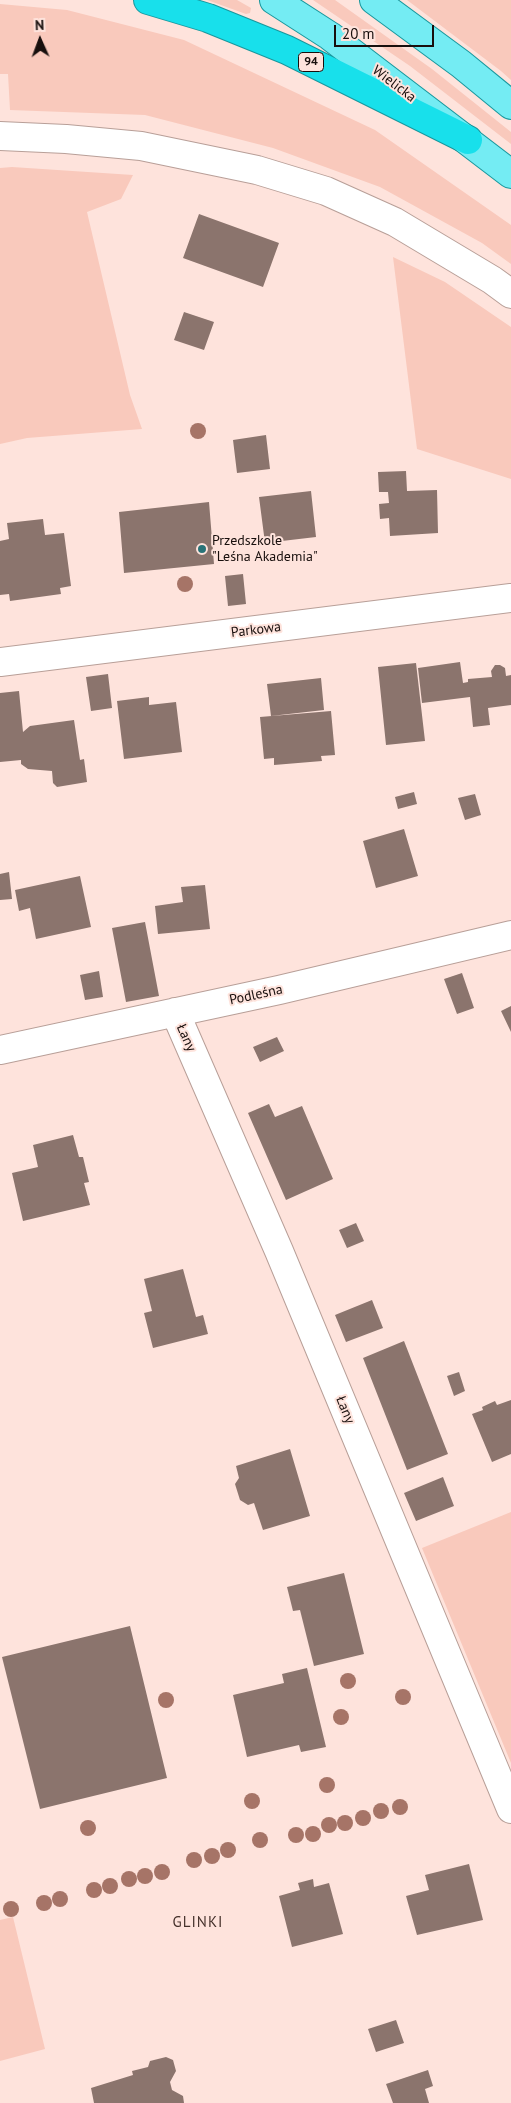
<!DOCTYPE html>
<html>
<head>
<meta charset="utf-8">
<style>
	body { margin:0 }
	#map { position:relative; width:511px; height:2103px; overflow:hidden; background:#fee3dc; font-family:"PT Sans",sans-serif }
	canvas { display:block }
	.north { position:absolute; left:15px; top:15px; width:50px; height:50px; -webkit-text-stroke:4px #fee3dc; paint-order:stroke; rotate:358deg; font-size:14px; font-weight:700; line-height:20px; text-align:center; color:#180f0d }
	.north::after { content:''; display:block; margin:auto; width:18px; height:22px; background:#180f0d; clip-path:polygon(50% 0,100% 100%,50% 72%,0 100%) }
	.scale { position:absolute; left:334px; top:25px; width:100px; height:22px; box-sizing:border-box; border:2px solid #180f0d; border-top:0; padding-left:6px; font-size:15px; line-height:18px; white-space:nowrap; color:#180f0d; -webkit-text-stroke:4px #fee3dc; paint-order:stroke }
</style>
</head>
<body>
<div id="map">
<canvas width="511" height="2103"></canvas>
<div class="north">N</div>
<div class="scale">20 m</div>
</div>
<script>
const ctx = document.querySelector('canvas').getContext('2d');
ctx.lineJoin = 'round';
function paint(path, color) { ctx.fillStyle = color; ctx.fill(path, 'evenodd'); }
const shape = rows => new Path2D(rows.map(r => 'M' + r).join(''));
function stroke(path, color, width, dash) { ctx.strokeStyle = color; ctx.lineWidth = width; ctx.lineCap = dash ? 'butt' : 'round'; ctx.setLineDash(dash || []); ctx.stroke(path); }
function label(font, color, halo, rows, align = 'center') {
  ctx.font = font + ' "PT Sans",sans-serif'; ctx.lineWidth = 4; ctx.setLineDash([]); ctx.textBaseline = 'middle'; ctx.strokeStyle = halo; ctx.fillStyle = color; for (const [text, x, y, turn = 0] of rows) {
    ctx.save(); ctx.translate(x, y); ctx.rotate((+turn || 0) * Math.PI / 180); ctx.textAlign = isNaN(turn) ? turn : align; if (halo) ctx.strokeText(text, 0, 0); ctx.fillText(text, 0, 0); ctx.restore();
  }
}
paint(shape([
	[207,0,237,0,251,8,250,13,246,14],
	[313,0,335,0,432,69,511,132,511,144,410,66],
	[407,0,511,0,511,80,501,71],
	[0,4,67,10,184,40,375,130,511,225,511,264,482,243,380,187,273,148,145,115,10,110,8,74,0,74],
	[12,167,133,175,121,199,87,212,130,395,142,429,27,438,0,444,0,168],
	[393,257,445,282,511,327,511,479,417,449],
	[511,1512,511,1763,422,1548],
	[13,1917,45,2049,0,2061,0,1920]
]), '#f9c9bc');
paint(shape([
	[199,214,279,243,263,287,183,258],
	[184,312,214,322,204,350,174,340],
	[266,435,270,469,237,473,233,440],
	[406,471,407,491,437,490,438,533,390,536,389,518,380,519,379,504,389,503,388,492,379,492,378,472],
	[311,491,316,537,265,543,259,497],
	[209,502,214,564,124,573,119,512],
	[43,519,45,535,64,533,71,586,60,588,61,594,10,601,9,594,0,595,0,541,9,539,7,523],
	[243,574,246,604,228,606,225,576],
	[460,662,463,683,468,682,468,679,492,677,491,671,495,665,500,665,505,668,506,676,511,675,511,705,488,708,490,725,473,727,470,697,422,703,418,668],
	[416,663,425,741,386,745,378,667],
	[108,674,112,708,91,711,86,677],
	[321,678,324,710,271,716,267,684],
	[19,691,23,732,30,726,74,720,80,760,84,759,87,782,57,787,53,783,52,771,28,769,21,764,21,760,0,762,0,693],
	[149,697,149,705,176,702,182,752,124,759,117,701],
	[331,711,335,755,321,756,322,761,274,765,274,758,264,759,260,717],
	[414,792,417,804,398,809,395,797],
	[475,794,481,815,465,820,458,798],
	[404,829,418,876,376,888,363,841],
	[9,872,12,899,0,900,0,874],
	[80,876,91,927,36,939,30,908,19,911,15,890],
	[205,885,210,929,158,934,155,906,183,902,181,887],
	[145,922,159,996,126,1002,112,928],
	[99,971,103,997,85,1000,80,975],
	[462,973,474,1008,457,1014,444,979],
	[511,1006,511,1032,501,1011],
	[277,1037,284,1051,260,1062,253,1047],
	[269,1104,275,1117,302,1106,333,1179,286,1200,248,1113],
	[73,1135,79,1157,83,1157,89,1182,84,1183,90,1205,23,1221,12,1173,38,1167,33,1145],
	[356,1223,364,1241,347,1248,339,1230],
	[183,1269,196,1317,203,1315,208,1334,153,1348,144,1313,152,1311,144,1279],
	[372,1300,383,1328,346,1342,335,1315],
	[404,1341,448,1454,407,1470,363,1358],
	[459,1372,465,1391,454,1396,447,1376],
	[511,1400,511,1454,492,1462,472,1414,483,1410,482,1407,495,1401,497,1405],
	[290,1449,310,1516,263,1530,254,1503,248,1505,240,1500,235,1484,239,1478,236,1466],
	[443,1477,454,1506,416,1521,404,1493],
	[344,1573,364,1654,314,1666,300,1610,293,1611,287,1587],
	[130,1626,167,1778,40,1809,2,1657],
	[307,1668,326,1747,301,1752,299,1745,247,1757,233,1695,284,1683,282,1674],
	[469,1864,483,1920,417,1935,406,1896,429,1890,425,1875],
	[313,1879,314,1887,329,1883,343,1934,292,1947,279,1896,300,1890,298,1883],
	[396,2020,404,2043,376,2052,368,2029],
	[166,2057,173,2060,176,2071,170,2082,172,2090,183,2096,184,2103,94,2103,91,2088,133,2075,132,2071,148,2067,150,2061],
	[428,2070,433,2086,425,2089,429,2103,393,2103,386,2084]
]), '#8b746d');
const street = shape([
	[0,136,66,139,141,146,257,170,326,191,395,222,492,280,511,294],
	[0,662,511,598],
	[175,1012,279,1251,511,1809],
	[0,1050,279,990,511,935]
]);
const primary = shape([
	[274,0,330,36,511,174],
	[374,0,461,64,511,105]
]);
const highway = shape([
	[148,0,208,18,287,50,468,140]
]);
stroke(street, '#b89f98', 30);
stroke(primary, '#18979d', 30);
stroke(highway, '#18979d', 30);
stroke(street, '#fff', 28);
stroke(primary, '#74ecf3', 28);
stroke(highway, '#18e0eb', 28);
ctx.fillStyle = '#a67467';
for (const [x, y] of [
	[198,431],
	[185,584],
	[348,1681],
	[403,1697],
	[166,1700],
	[341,1717],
	[327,1785],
	[252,1801],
	[400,1807],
	[381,1811],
	[363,1818],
	[345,1823],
	[329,1825],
	[88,1828],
	[313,1834],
	[296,1835],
	[260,1840],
	[228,1850],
	[212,1856],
	[194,1860],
	[162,1872],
	[145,1876],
	[129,1879],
	[110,1886],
	[94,1890],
	[60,1899],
	[44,1903],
	[11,1909]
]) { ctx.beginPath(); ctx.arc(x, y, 8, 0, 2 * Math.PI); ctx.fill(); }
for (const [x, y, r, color] of [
	[202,549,5,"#297378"]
]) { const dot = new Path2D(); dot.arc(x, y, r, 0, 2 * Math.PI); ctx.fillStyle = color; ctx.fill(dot); stroke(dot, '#fee3dc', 2); }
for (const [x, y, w] of [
	[311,62,25]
]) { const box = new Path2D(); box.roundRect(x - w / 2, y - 9.5, w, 19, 4); ctx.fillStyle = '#fee3dc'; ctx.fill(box); stroke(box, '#180f0d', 1); }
label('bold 12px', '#180f0d', null, [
	["94",311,62]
]);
label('14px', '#180f0d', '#fee3dc', [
	["Wielicka",394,84,37],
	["Parkowa",256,630,-7],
	["Podleśna",256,995,-12],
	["Łany",186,1038,66],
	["Łany",345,1410,68]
]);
label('14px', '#180f0d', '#fee3dc', [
	["Przedszkole",212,541],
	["\"Leśna Akademia\"",212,557]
], 'left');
ctx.letterSpacing = '1px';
label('15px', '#45312b', '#fee3dc', [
	["GLINKI",198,1923]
]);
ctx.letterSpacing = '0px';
</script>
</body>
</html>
